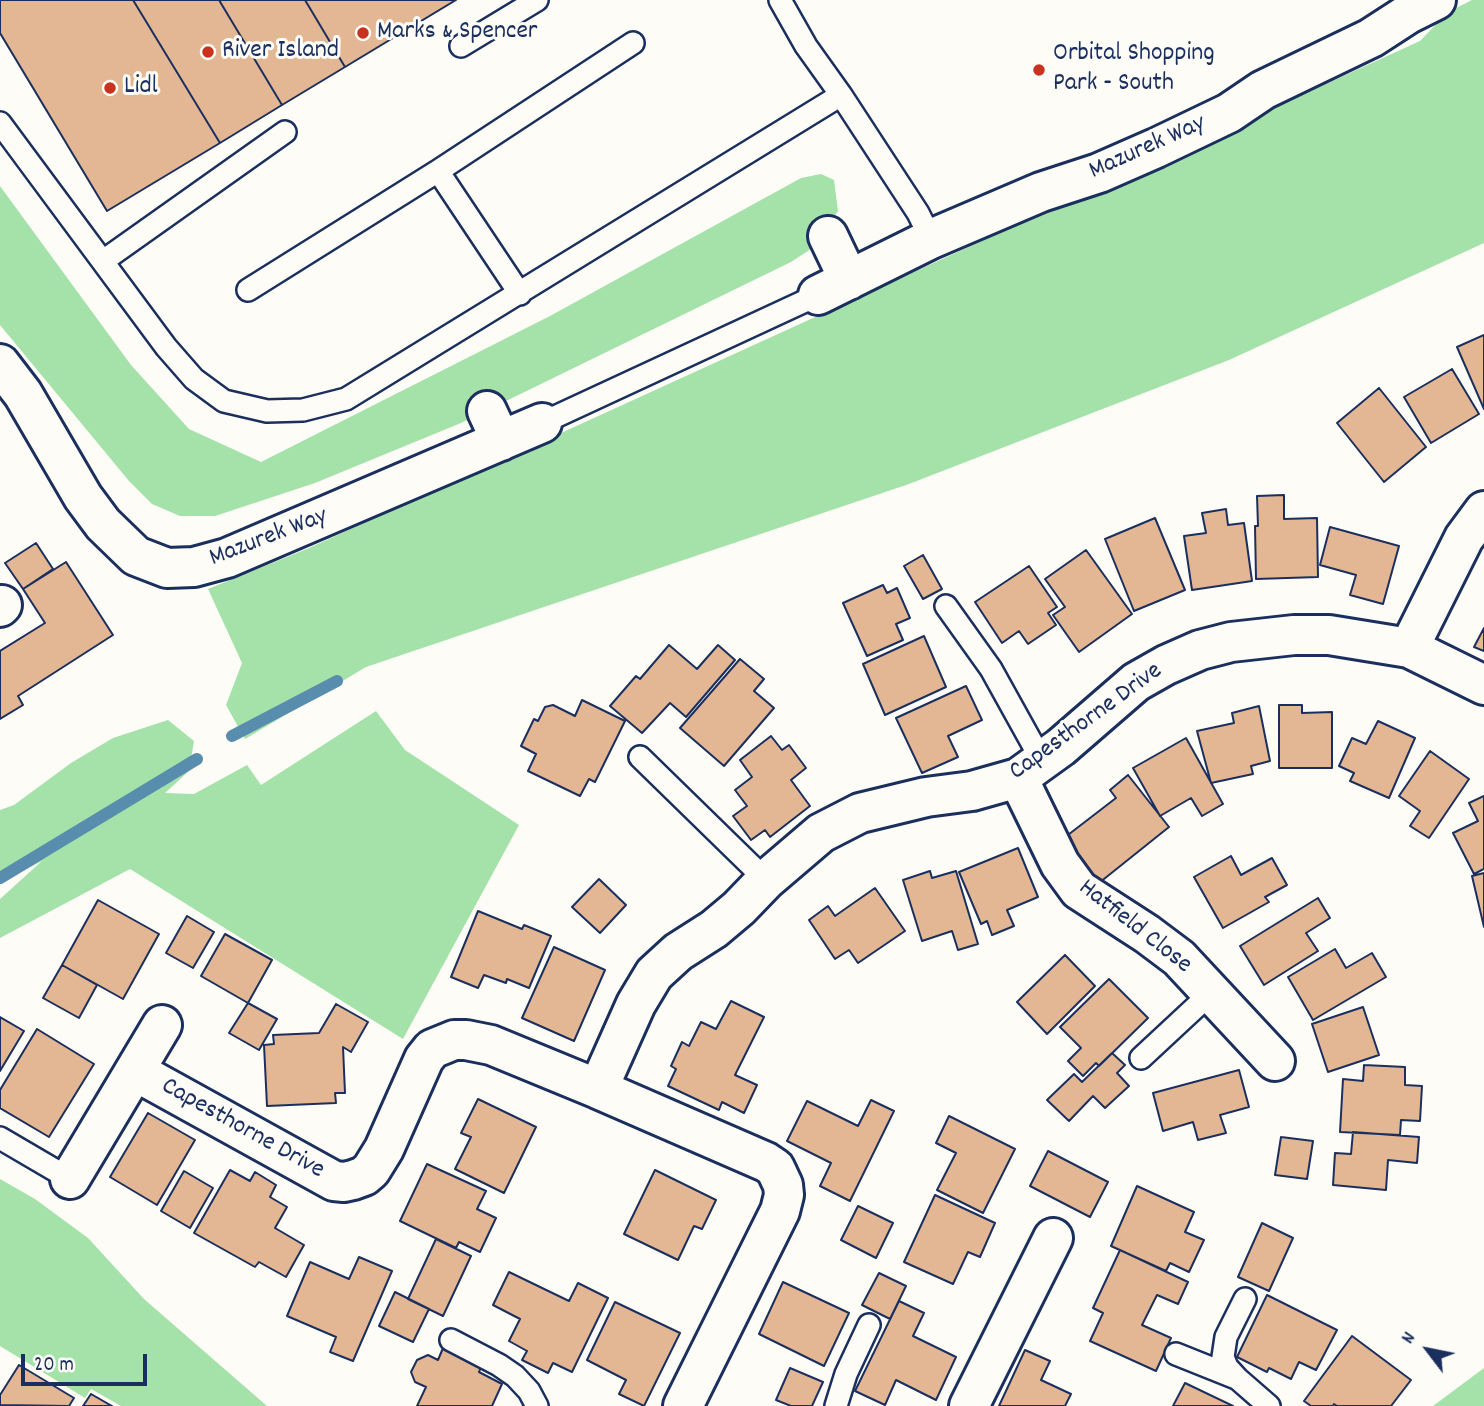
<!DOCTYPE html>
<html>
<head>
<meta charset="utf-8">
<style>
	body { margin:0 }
	#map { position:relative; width:1484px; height:1406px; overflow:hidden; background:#fdfcf7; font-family:Dekko,sans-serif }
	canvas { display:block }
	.north { position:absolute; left:1393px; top:1315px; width:70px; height:70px; -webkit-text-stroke:5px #fdfcf7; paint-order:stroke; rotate:302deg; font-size:19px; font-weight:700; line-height:28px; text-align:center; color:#1b2f5e }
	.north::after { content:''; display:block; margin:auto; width:24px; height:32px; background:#1b2f5e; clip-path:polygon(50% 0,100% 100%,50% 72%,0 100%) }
	.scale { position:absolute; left:21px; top:1354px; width:126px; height:32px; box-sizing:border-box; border:4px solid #1b2f5e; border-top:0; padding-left:9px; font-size:21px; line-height:24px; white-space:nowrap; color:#1b2f5e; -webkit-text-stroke:5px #fdfcf7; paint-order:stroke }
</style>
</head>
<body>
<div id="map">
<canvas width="1484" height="1406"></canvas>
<div class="north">N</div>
<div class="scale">20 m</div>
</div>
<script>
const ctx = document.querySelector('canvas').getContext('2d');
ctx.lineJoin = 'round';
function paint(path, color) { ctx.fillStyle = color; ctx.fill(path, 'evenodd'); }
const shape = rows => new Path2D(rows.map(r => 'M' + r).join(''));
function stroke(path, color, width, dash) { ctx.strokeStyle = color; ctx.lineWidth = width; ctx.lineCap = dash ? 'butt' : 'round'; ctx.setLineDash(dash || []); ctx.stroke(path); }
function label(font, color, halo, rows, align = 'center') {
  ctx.font = font + ' Dekko,sans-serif'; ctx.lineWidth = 6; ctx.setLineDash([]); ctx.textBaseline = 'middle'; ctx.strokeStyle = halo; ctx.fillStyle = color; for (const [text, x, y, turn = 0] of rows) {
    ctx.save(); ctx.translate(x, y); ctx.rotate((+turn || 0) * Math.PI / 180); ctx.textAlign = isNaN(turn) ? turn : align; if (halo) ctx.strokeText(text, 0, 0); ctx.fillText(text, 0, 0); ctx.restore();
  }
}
paint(shape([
	[1472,0,1484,0,1484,243,1229,360,909,484,366,667,245,739,226,705,242,663,208,589,309,548,1420,41,1448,12],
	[821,174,834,180,838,211,814,247,791,262,461,423,315,483,215,516,180,516,152,504,129,481,0,325,0,186,131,365,189,429,261,462,550,316,801,178],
	[376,711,405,750,519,825,403,1039,130,869,0,938,0,899,42,861,0,883,0,810,14,805,71,763,113,738,168,720,194,741,189,771,165,793,194,794,247,765,261,785],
	[0,1179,35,1199,88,1238,144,1299,267,1406,121,1406,91,1389,85,1398,0,1346],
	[1484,1368,1484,1406,1433,1406]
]), '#a4e2a9');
stroke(shape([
	[232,736,337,681],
	[0,878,197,759]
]), '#598dae', 12);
const building = shape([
	[0,0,133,0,220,143,107,211,0,33,0,0],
	[133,0,219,0,282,105,220,143,133,0],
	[219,0,305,0,345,67,282,105,219,0],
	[305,0,456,0,345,67,305,0],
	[1484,335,1484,409,1457,347,1484,335],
	[1452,369,1479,414,1431,443,1404,397,1452,369],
	[1379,388,1426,447,1384,482,1337,423,1379,388],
	[1284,495,1284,519,1317,518,1318,577,1256,579,1255,526,1258,526,1257,496,1284,495],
	[1226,509,1228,525,1244,523,1252,581,1192,590,1184,536,1206,533,1202,513,1226,509],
	[1155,518,1185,590,1134,611,1105,539,1155,518],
	[1330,527,1399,546,1383,604,1350,595,1356,575,1320,565,1330,527],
	[36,543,53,569,23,589,5,563,36,543],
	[1086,550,1132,614,1079,652,1053,615,1065,607,1045,579,1086,550],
	[923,555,942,589,923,599,904,566,923,555],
	[66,562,113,635,18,696,23,705,0,719,0,651,45,623,23,589,66,562],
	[1029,566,1057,607,1048,613,1056,625,1028,644,1019,631,1002,643,975,602,1029,566],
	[883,585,887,593,897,588,910,618,896,624,903,640,867,656,843,603,883,585],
	[1484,628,1484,651,1474,647,1484,628],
	[924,636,946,687,885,715,863,664,924,636],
	[669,645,697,669,718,645,735,660,686,717,670,703,642,733,610,706,636,676,640,679,669,645],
	[740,659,764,679,754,691,774,708,724,766,680,728,740,659],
	[966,686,982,720,948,736,958,757,922,773,896,718,966,686],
	[582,700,625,721,595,782,589,779,580,796,528,771,536,754,521,746,534,719,538,721,545,707,553,705,575,716,582,700],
	[1279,705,1302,705,1302,713,1332,712,1332,768,1279,768,1279,705],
	[1259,706,1270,761,1251,766,1253,774,1211,783,1197,731,1234,723,1232,713,1259,706],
	[1378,721,1415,738,1389,798,1350,781,1354,773,1339,766,1352,738,1366,744,1378,721],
	[771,736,782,750,789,745,806,768,791,780,810,806,770,837,765,830,751,840,733,816,747,806,735,790,752,777,740,760,771,736],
	[1186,738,1223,804,1202,816,1191,798,1160,816,1133,768,1186,738],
	[1430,751,1469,779,1429,838,1410,826,1420,811,1399,796,1430,751],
	[1128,775,1169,827,1099,883,1064,838,1116,798,1110,790,1128,775],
	[1484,796,1484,869,1474,874,1453,833,1478,821,1469,803,1484,796],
	[1018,848,1038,897,1007,910,1014,926,992,935,987,921,981,924,959,872,1018,848],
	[1231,856,1241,875,1272,858,1287,885,1265,897,1269,902,1223,928,1194,877,1231,856],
	[930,871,932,878,956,871,978,944,958,950,952,931,922,941,903,880,930,871],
	[1484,873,1484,927,1472,876,1484,873],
	[599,879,626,905,600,933,572,907,599,879],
	[875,888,905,931,858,963,849,950,835,959,809,920,828,906,835,916,875,888],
	[1318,898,1330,918,1306,933,1318,951,1264,985,1240,946,1318,898],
	[98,900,159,934,123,999,62,965,98,900],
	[478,911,522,929,524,925,551,936,529,988,507,979,506,983,484,975,478,988,451,977,478,911],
	[187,916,214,932,193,968,166,953,187,916],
	[225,934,272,960,248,1003,201,976,225,934],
	[554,947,605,970,574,1041,522,1018,554,947],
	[1335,949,1346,968,1372,953,1386,977,1313,1020,1288,977,1335,949],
	[1065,955,1095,986,1047,1034,1017,1002,1065,955],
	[62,965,97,985,79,1018,43,998,62,965],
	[1109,979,1148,1018,1099,1066,1096,1063,1083,1076,1068,1061,1081,1048,1060,1027,1109,979],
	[731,1001,764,1017,735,1075,757,1085,744,1113,722,1102,719,1110,668,1086,676,1069,671,1066,682,1042,689,1046,701,1022,716,1029,731,1001],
	[248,1003,277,1019,259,1050,229,1033,248,1003],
	[336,1004,368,1022,351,1052,343,1047,345,1093,335,1093,336,1103,267,1106,264,1045,274,1044,273,1035,319,1033,336,1004],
	[1363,1007,1379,1055,1328,1072,1312,1024,1363,1007],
	[0,1017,24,1031,0,1071,0,1017],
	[37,1029,94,1064,49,1137,0,1108,0,1090,37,1029],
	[1112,1053,1125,1065,1117,1073,1129,1086,1105,1108,1093,1096,1069,1121,1047,1100,1074,1074,1082,1082,1112,1053],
	[1364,1065,1405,1067,1405,1085,1422,1086,1420,1121,1401,1120,1400,1135,1340,1132,1343,1079,1363,1081,1364,1065],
	[1239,1070,1249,1107,1220,1115,1226,1133,1198,1140,1193,1122,1163,1131,1153,1093,1239,1070],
	[478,1099,536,1127,504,1193,455,1169,471,1137,461,1133,478,1099],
	[871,1100,894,1111,850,1201,820,1186,831,1163,787,1141,807,1101,858,1126,871,1100],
	[148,1113,195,1140,157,1205,110,1177,148,1113],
	[949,1116,1015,1149,983,1213,937,1190,956,1153,936,1143,949,1116],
	[1353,1132,1419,1137,1417,1163,1388,1160,1386,1190,1333,1185,1335,1153,1351,1154,1353,1132],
	[1281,1137,1313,1141,1307,1179,1275,1175,1281,1137],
	[1048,1151,1108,1182,1090,1217,1030,1186,1048,1151],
	[427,1164,486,1191,477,1209,496,1218,480,1252,459,1242,456,1248,400,1221,427,1164],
	[230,1170,250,1181,255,1172,276,1185,270,1197,287,1207,275,1228,304,1245,286,1277,259,1262,255,1267,194,1233,230,1170],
	[655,1170,716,1200,702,1229,694,1226,678,1260,624,1234,655,1170],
	[184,1171,213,1188,190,1228,161,1211,184,1171],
	[1137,1186,1194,1212,1185,1232,1204,1240,1189,1272,1170,1263,1166,1271,1111,1246,1137,1186],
	[935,1195,995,1223,980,1257,968,1252,953,1284,904,1262,935,1195],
	[858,1206,893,1223,876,1258,841,1240,858,1206],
	[1262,1223,1293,1238,1269,1291,1238,1277,1262,1223],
	[436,1239,471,1256,443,1316,408,1299,436,1239],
	[1120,1250,1188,1282,1178,1304,1157,1295,1142,1325,1171,1338,1156,1371,1090,1341,1103,1313,1093,1308,1120,1250],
	[359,1257,392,1271,353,1361,330,1352,336,1337,287,1316,310,1262,349,1279,359,1257],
	[509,1272,569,1301,578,1283,608,1298,572,1372,553,1363,548,1373,522,1360,527,1351,509,1341,520,1319,493,1305,509,1272],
	[879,1273,906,1286,890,1319,862,1305,879,1273],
	[783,1282,849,1313,824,1366,759,1334,783,1282],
	[395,1292,429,1309,413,1342,379,1326,395,1292],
	[1267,1295,1337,1330,1316,1370,1299,1362,1291,1379,1269,1368,1267,1372,1237,1357,1267,1295],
	[899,1301,924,1313,913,1336,956,1357,936,1400,896,1380,885,1405,855,1391,899,1301],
	[615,1302,680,1333,644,1406,619,1394,626,1380,587,1360,615,1302],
	[1352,1336,1411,1380,1391,1406,1337,1406,1334,1404,1333,1406,1311,1406,1304,1401,1352,1336],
	[443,1348,481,1367,479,1372,502,1384,492,1406,417,1406,426,1387,415,1382,411,1372,417,1360,428,1355,438,1360,443,1348],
	[1025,1350,1050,1361,1041,1380,1071,1394,1065,1406,999,1406,1025,1350],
	[19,1365,74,1398,69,1406,0,1405,0,1395,19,1365],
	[790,1368,823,1382,812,1406,791,1406,776,1400,790,1368],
	[1185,1383,1233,1406,1173,1406,1185,1383],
	[91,1394,112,1406,83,1406,91,1394]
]);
paint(building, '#e4b794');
stroke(building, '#1b2f5e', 2);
const service = shape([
	[461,46,537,0],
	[841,95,918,213,931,239],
	[0,123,166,347,194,379,224,401,267,411,303,410,346,399,841,95,806,46,780,0],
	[438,171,520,294],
	[103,261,285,132],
	[248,290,438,171,633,43],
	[542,423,818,295],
	[946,606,991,669,1042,761],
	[640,757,766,880],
	[1141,1058,1212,992],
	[0,1138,70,1179],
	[1245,1299,1226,1337,1223,1357,1227,1367,1238,1379,1269,1406],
	[451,1340,499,1365,515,1376,529,1391,537,1406],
	[1176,1354,1236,1378],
	[836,1406,846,1374,869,1325]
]);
const minor = shape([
	[828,236,849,280],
	[818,295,931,239,1041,192,1099,173,1156,148,1229,113,1263,90,1371,38,1408,14,1436,0],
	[0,364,23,394,83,497,103,524,136,556,167,568,194,567,227,558,542,423],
	[487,411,501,441],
	[0,607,2,605],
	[1409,648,1464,538,1484,511],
	[1018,778,1060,864,1079,890,1147,934,1179,958,1275,1061],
	[135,1071,334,1181,344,1182,353,1180,364,1176,371,1170,384,1149,424,1059,432,1049,454,1040,466,1040,491,1045,598,1089,636,1004,654,974,678,952,714,929,739,908,766,880,821,833,860,813,926,797,972,791,1018,778,1061,747,1136,682,1166,665,1200,650,1231,642,1294,635,1329,635,1409,648,1484,685],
	[598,1089,766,1162,775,1168,783,1185,784,1195,780,1211,683,1406],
	[70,1179,162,1025],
	[969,1406,1053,1238]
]);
stroke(service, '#1b2f5e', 26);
stroke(minor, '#1b2f5e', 44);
stroke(service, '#fdfcf7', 21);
stroke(minor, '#fdfcf7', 38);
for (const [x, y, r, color] of [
	[363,33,7,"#c8321e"],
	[208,52,7,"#c8321e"],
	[1039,70,7,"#c8321e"],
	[110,88,7,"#c8321e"]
]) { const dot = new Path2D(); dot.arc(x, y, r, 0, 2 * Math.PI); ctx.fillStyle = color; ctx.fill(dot); stroke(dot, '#fdfcf7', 2.5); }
label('26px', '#1b2f5e', '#fdfcf7', [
	["Marks & Spencer",377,33],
	["River Island",222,52],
	["Orbital Shopping",1053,55],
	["Park - South",1053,85],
	["Lidl",124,88]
], 'left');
label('26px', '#1b2f5e', '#fdfcf7', [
	["Mazurek Way",1148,149,-24],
	["Mazurek Way",269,539,-21],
	["Capesthorne Drive",1087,723,-36],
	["Hatfield Close",1134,928,38],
	["Capesthorne Drive",242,1130,29]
]);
</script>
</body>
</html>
